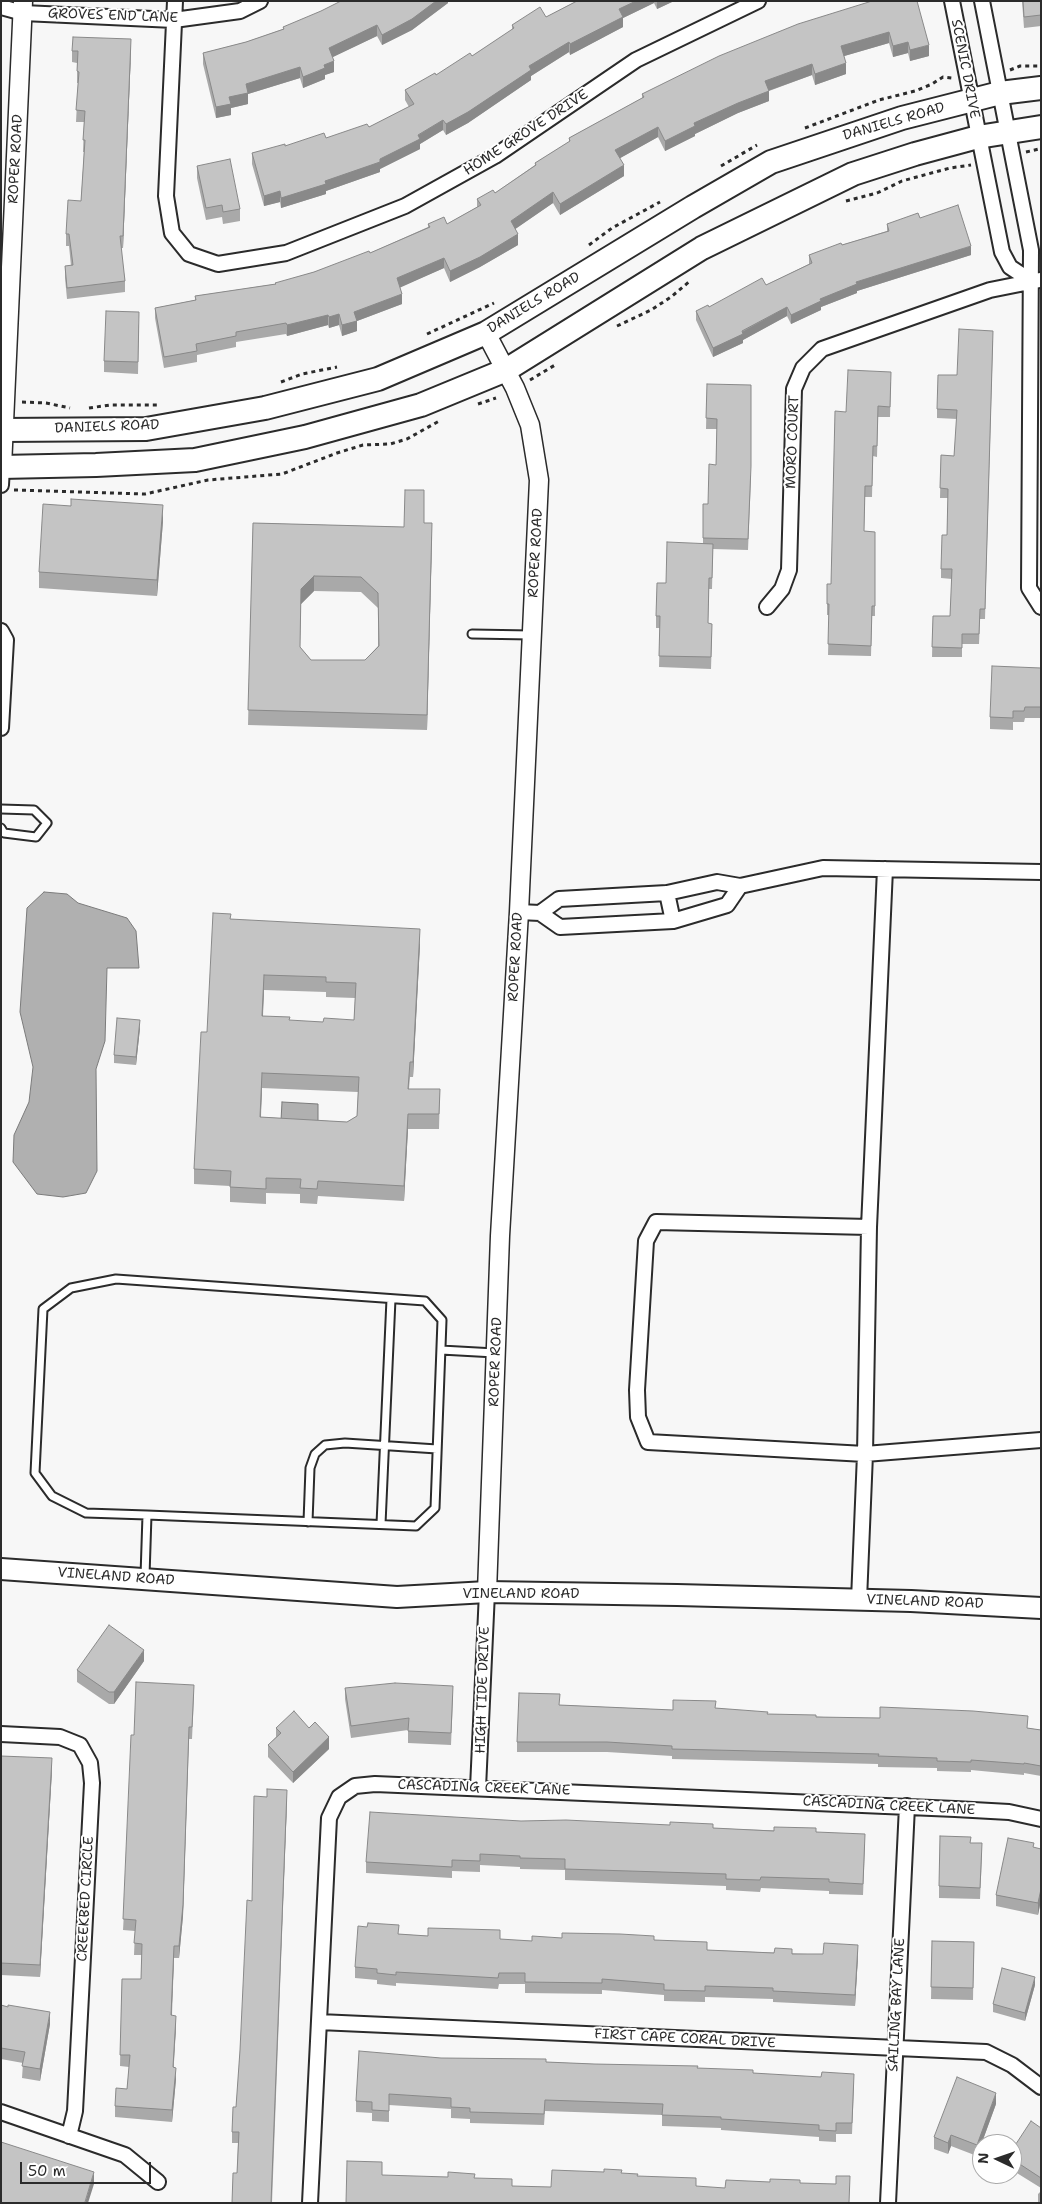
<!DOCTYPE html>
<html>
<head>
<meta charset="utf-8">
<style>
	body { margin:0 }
	#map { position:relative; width:1042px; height:2204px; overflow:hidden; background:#f7f7f7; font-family:"Shantell Sans",sans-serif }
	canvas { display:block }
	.frame { position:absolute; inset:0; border:2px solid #2b2b2b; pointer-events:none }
	.north { position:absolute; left:972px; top:2134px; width:50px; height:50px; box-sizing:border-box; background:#fff; border:1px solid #aaa; border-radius:50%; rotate:273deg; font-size:14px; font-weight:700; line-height:20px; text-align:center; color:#2b2b2b }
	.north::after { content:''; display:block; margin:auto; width:18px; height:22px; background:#2b2b2b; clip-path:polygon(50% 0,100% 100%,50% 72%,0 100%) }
	.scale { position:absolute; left:20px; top:2162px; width:131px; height:22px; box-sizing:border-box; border:2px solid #2b2b2b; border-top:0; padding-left:6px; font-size:15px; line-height:18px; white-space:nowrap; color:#2b2b2b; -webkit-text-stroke:4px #fff; paint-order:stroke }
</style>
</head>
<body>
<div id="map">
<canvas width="1042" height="2204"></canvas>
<div class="frame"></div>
<div class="north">N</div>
<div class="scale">50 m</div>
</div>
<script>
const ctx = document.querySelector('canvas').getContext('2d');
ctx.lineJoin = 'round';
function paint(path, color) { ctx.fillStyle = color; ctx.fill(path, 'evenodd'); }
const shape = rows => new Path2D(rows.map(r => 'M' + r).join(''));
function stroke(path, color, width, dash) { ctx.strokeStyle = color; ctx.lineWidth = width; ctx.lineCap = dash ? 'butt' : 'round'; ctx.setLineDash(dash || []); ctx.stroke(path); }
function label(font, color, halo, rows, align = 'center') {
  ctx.font = font + ' "Shantell Sans",sans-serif'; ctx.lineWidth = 4; ctx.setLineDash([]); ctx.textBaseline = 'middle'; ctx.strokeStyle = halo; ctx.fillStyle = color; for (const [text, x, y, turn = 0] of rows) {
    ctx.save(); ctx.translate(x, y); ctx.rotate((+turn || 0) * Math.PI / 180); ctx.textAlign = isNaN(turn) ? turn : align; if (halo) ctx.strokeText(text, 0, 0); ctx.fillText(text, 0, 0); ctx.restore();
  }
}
const water = shape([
	[44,892,67,894,78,903,127,918,136,931,139,968,107,968,105,1041,96,1069,97,1171,86,1193,63,1197,37,1194,13,1162,14,1135,29,1102,33,1067,20,1012,27,908,44,892],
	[282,1102,318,1104,318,1122,281,1121,282,1102]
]);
paint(water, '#b0b0b0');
stroke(water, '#7b7b7b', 1);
const service = shape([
	[472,634,531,635],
	[1,809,34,810,47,823,36,837,4,833,1,828],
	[441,1350,495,1353],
	[308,1522,310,1468,315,1454,325,1445,345,1443,437,1449],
	[381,1524,391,1299],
	[145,1576,147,1515,416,1526,435,1508,442,1320,425,1301,116,1279,71,1288,43,1309,35,1473,52,1496,86,1513,147,1515]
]);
const minor = shape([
	[175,1,166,196,172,233,189,254,218,264,286,253,405,206,495,156,636,60,758,1],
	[952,1,1002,252,1010,267,1031,281],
	[982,1,1031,250,1029,588,1041,607],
	[1,7,23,13,174,20,240,11,260,1],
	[1,485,2,467],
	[767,607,782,589,789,570,794,389,803,368,822,349,990,290,1040,280],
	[1,631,6,640,1,728],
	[667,893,673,921],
	[519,912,540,913,560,927,673,921,727,905,740,886],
	[540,913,559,899,667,893,717,882,740,886,823,868,1041,872],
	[869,1227,656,1222,646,1241,637,1390,638,1417,648,1442,865,1454,1041,1440],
	[859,1600,865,1454,869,1227,885,869],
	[1,1734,60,1737,80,1745,90,1763,92,1783,75,2111,69,2136],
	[478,1788,487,1592],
	[319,2022,986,2052,1012,2065,1041,2087],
	[1,2112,125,2155,158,2182],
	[310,2203,329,1818,339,1797,355,1786,375,1784,955,1809,1009,1812,1041,1819],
	[888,2203,907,1806]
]);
const tertiary = shape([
	[486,333,515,388,530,425,539,480,519,912,500,1236,487,1592],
	[2,467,23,1]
]);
const secondary = shape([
	[1,1569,397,1597,487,1592,677,1595,911,1601,1041,1608]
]);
const primary = shape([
	[1,430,146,429,265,408,378,379,486,333,693,207,771,162,902,118,1000,93,1041,88],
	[1,467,96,465,195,460,305,437,421,405,506,370,702,248,853,174,915,154,978,137,1041,127]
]);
stroke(service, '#2b2b2b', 11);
stroke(minor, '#2b2b2b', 18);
stroke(tertiary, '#2b2b2b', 21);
stroke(secondary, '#2b2b2b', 24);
stroke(primary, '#2b2b2b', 26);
stroke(shape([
	[1010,70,1020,66,1041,66],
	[805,128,879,100,915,91,932,84,943,77,952,78],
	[1026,152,1039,149],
	[721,166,757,145],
	[846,201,877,193,902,181,950,168,971,165],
	[589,245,612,228,660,202],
	[617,326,651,310,671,297,690,281],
	[427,334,494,303],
	[530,380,555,365],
	[281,382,302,374,337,367],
	[22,402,46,403,70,408],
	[478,404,496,398],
	[89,408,110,405,160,405],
	[14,490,145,494,208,480,282,474,337,453,363,445,390,444,407,439,441,420]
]), '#2b2b2b', 3, [4, 4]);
stroke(service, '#fff', 7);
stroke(minor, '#fff', 14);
stroke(tertiary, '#fff', 18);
stroke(secondary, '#fff', 20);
stroke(primary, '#fff', 22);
paint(shape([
	[448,1,448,3,412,30,382,45,377,36,332,57,334,72,325,75,325,79,303,88,300,78,248,94,248,104,231,108,231,115,216,118,203,64,203,53,246,42,283,29,283,27],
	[577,1,672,1,672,2,657,9,654,3,623,18,623,27,570,55,569,52,531,76,531,80,468,123,446,135,443,130,420,144,420,149,380,169,380,172,326,191,326,194,281,208,280,202,264,206,252,164,252,153,285,146,326,138,369,127,409,107,405,100,405,90,436,75,472,56,512,30,512,25,546,17],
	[872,1,929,56,910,61,908,53,893,57,889,43,844,56,846,74,815,85,812,75,769,91,769,101,738,113,695,134,695,136,665,151,658,137,620,158,624,176,560,215,553,203,515,229,518,245,480,267,450,282,444,268,400,287,402,304,357,321,357,331,342,336,339,325,329,328,328,325,287,336,286,334,236,342,236,347,197,355,197,362,164,368,155,318,155,308,195,300,195,296,275,284,314,272,370,253,428,227,428,224,447,224,477,207,477,199,495,193,535,165,535,163,569,142,569,138,642,98,642,94],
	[1022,1,1041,1,1041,26,1024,28],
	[72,51,131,51,123,248,121,248,125,281,125,292,67,299,65,278,65,266,71,266,69,246,66,246,66,234,81,201,84,152,83,152,84,122,76,122,78,83,77,83,77,63,72,62],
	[197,166,240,209,240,221,223,224,222,217,206,220,197,178],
	[920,218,971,255,857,291,857,293,821,307,821,310,791,324,787,316,743,340,743,343,713,357,696,320,696,311,709,307,766,285,809,264,809,255,887,231,887,224],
	[139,324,138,374,104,372,104,361],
	[993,340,985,619,980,619,979,644,962,644,962,657,932,657,933,616,950,616,952,579,941,578,941,569,947,535,948,498,940,498,941,455,954,456,957,419,937,418,937,409,957,375],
	[891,382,890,417,878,417,877,457,873,456,872,497,865,497,864,531,875,532,875,616,872,616,871,656,828,655,829,615,827,615,827,584,831,584,846,412],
	[707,384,751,477,748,550,713,549,712,589,709,589,708,623,712,635,711,669,659,667,660,628,656,628,656,616,666,583,703,544,703,504,708,504,716,465,717,429,706,429],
	[163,521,157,596,39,588,39,572],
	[253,523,404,527,424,523,432,538,427,730,248,725],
	[314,591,361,592,378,608,378,646,365,660,311,660,300,647,301,604],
	[1041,668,1041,718,1025,718,1024,722,1013,722,1013,730,990,729,990,717],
	[231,919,420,944,413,1077,410,1077,409,1089,440,1089,439,1129,408,1129,404,1201,318,1196,317,1204,300,1203,300,1194,266,1193,266,1204,230,1202,230,1186,194,1184,194,1169],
	[264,990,326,992,326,997,355,998,354,1020,323,1022,290,1021,263,1016],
	[262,1088,358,1092,357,1116,347,1122,261,1117],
	[140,1028,136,1065,114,1063,114,1055],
	[144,1661,114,1704,109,1704,77,1682,77,1670],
	[345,1688,453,1697,451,1745,408,1743,408,1730,351,1738,345,1699],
	[194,1696,192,1739,189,1739,183,1916,179,1958,174,1958,172,2015,176,2027,173,2067,176,2079,172,2122,115,2117,115,2106,127,2089,129,2067,120,2066,122,1979,141,1979,142,1955,134,1955,135,1931,123,1930,134,1735],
	[560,1705,673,1710,716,1708,768,1714,1028,1728,1041,1730,1041,1776,1024,1773,1024,1775,971,1770,971,1772,937,1771,937,1768,878,1767,878,1764,672,1759,672,1756,607,1752,517,1752,517,1742],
	[276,1728,329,1749,293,1783,268,1757,268,1745,276,1737],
	[1,1756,52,1770,40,1977,1,1975],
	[287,1801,272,2203,237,2173,238,2143,232,2143,232,2132,236,2107,252,1901],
	[521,1821,816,1832,865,1845,863,1895,829,1894,829,1891,761,1888,760,1892,726,1890,726,1886,565,1880,565,1870,520,1869,520,1867,480,1865,480,1872,452,1871,452,1878,366,1873,366,1862],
	[971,1843,982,1855,980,1899,939,1898,939,1886],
	[1041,1849,1041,1900,1038,1915,996,1906,996,1895],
	[367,1927,399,1934,428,1936,532,1941,654,1940,707,1950,858,1956,855,2006,773,2002,773,1999,705,1997,705,2002,664,2001,664,1995,602,1990,602,1994,525,1993,525,1984,499,1984,498,1989,396,1983,396,1986,377,1984,377,1980,355,1978,355,1967],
	[932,1941,974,1942,973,2000,931,1999],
	[1035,1985,1025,2021,993,2012,993,2004],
	[1,2005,50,2024,40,2081,22,2078,23,2063,1,2059],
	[441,2058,697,2068,753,2073,854,2085,852,2134,836,2134,836,2142,819,2141,819,2137,721,2130,721,2128,662,2126,662,2115,545,2111,544,2125,470,2123,470,2119,451,2118,451,2109,389,2105,389,2122,372,2121,372,2113,356,2112,356,2101],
	[996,2104,977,2156,951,2146,948,2154,934,2149,934,2137],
	[1041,2128,1041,2188,1012,2170,1012,2150],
	[1041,2191,1041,2203,1038,2203,1038,2194]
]), '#a9a9a9');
paint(shape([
	[436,1,448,1,448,3,412,30,382,45,382,35],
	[636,1,654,1,654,3,623,18,623,27,570,55,570,44,619,9],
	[657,1,672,1,672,2,657,9],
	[377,25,377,36,329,59,329,48],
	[889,32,889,43,841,57,841,46],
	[131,39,131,51,123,248,123,236],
	[569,42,569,52,531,76,531,80,468,123,446,135,446,124,529,66],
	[908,42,908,53,893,57,893,46],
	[929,45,929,56,910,61,910,50],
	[334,61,334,72,325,75,325,79,303,88,303,77,324,65],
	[846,63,846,74,815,85,815,74],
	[812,64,812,75,765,92,765,81],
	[300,67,300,78,248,94,248,104,231,108,231,115,216,118,216,107,246,84],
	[769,91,769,101,738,113,695,134,695,136,665,151,665,141,694,123,738,103],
	[443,120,443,130,420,144,420,149,380,169,380,172,326,191,326,194,281,208,281,198,380,159],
	[658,127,658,137,615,161,615,150],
	[624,165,624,176,560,215,560,204],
	[280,191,280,202,264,206,264,196],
	[553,192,553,203,511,232,511,221],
	[518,234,518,245,480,267,450,282,450,271],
	[971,246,971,255,857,291,857,293,821,307,821,310,791,324,791,315,820,299,856,282],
	[444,258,444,268,397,289,397,278],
	[402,294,402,304,357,321,357,331,342,336,342,325,354,312],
	[787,307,787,316,743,340,743,343,713,357,713,348],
	[339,314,339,325,329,328,329,317],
	[328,315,328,325,287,336,287,325],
	[163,505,163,521,157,596,157,580],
	[432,523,432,538,427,730,427,715],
	[314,576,314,591,301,604,301,589],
	[420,929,420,944,413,1077,413,1062],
	[264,975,264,990,262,1031,262,1016],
	[140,1020,140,1028,136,1065,136,1057],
	[262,1073,262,1088,260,1132,260,1117],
	[408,1114,408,1129,404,1201,404,1186],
	[144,1650,144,1661,114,1704,114,1692],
	[189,1727,183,1916,179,1958,179,1946],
	[329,1737,329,1749,293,1783,293,1772],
	[52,1758,52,1770,40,1977,40,1965],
	[287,1790,287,1801,271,2203],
	[1041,1889,1041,1900,1038,1915,1038,1903],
	[858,1945,858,1956,855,2006,855,1995],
	[174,1946,174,1958,171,2027,171,2015],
	[1035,1977,1035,1985,1025,2021,1025,2013],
	[50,2012,50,2024,40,2081,40,2069],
	[176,2016,176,2027,173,2079,173,2067],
	[176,2068,176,2079,172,2122,172,2110],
	[996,2093,996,2104,977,2156,977,2145],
	[951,2135,951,2146,948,2154,948,2143],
	[94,2172,94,2184,88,2203,85,2203]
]), '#898989');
const building = shape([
	[341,1,436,1,412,19,382,35,377,25,329,48,334,61,324,65,325,68,303,77,300,67,246,84,248,93,229,97,231,104,216,107,203,53,246,42,284,29,283,27,321,11,341,1],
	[577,1,636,1,619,9,623,17,570,44,569,42,529,66,531,70,468,112,446,124,443,120,418,135,420,139,380,159,380,162,325,181,326,184,281,198,280,191,264,196,252,153,285,144,285,146,324,133,326,138,367,124,369,127,414,104,405,90,435,73,436,75,470,53,472,56,514,28,512,25,540,7,546,17,577,1],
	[872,1,917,1,929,45,910,50,908,42,893,46,889,32,841,46,846,63,815,74,812,64,765,81,769,91,738,103,694,123,695,126,665,141,658,127,615,150,624,165,560,204,553,192,511,221,518,234,480,257,450,271,444,258,397,278,402,294,354,312,357,321,342,325,339,314,329,317,328,315,287,325,286,323,236,332,236,336,196,344,197,351,164,357,155,308,196,300,195,296,276,284,275,283,314,272,369,251,370,253,430,227,428,224,444,217,447,224,481,205,477,199,493,190,495,193,536,165,535,163,570,141,569,138,644,97,642,94,719,56,798,24,872,1],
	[1023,1,1041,1,1041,15,1024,17,1023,1],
	[73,37,131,39,123,236,120,236,125,281,67,288,65,266,73,265,69,234,66,234,68,200,81,201,85,140,83,140,85,111,76,110,79,72,77,71,78,51,72,51,73,37],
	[230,159,240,209,223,212,222,205,206,208,197,166,230,159],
	[958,205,971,246,856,282,857,284,820,299,821,301,791,315,787,307,742,331,743,334,713,348,696,311,708,305,709,307,762,278,766,285,812,263,809,255,841,243,842,245,889,231,887,224,918,213,920,218,958,205],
	[106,311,139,312,138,362,104,361,106,311],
	[959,329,993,331,985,609,980,609,979,634,962,634,962,648,932,647,933,616,950,616,952,569,941,569,942,535,947,535,948,489,940,488,941,455,954,456,957,410,937,409,938,375,957,375,959,329],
	[848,370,891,372,890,407,878,406,877,446,873,446,872,486,865,486,864,531,875,532,875,606,872,606,871,646,828,644,829,604,827,604,827,584,831,584,835,411,846,412,848,370],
	[707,384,751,385,751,466,748,539,703,538,703,504,708,504,709,464,716,465,717,419,706,418,707,384],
	[405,490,424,490,424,523,432,523,427,715,248,710,253,523,404,527,405,490],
	[314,576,361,577,378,593,379,646,365,660,311,660,300,647,301,589,314,576],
	[71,499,163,505,157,580,39,572,43,504,71,506,71,499],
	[667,542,713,544,712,578,709,578,708,623,712,624,711,657,659,656,660,616,656,616,657,583,666,583,667,542],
	[992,666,1041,668,1041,707,1025,707,1024,711,1013,711,1013,718,990,717,992,666],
	[213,913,231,914,230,919,420,929,413,1062,410,1062,408,1089,440,1089,439,1114,408,1114,404,1186,318,1181,317,1189,300,1188,301,1179,266,1178,266,1189,230,1187,231,1171,194,1169,201,1032,207,1032,213,913],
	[264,975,326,977,326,982,356,983,354,1020,324,1018,323,1022,289,1020,290,1017,262,1016,264,975],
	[262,1073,359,1077,357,1116,347,1122,260,1117,262,1073],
	[117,1018,140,1020,136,1057,114,1055,117,1018],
	[109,1625,144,1650,114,1692,109,1692,77,1670,109,1625],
	[136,1682,194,1685,192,1727,189,1727,183,1905,179,1946,174,1946,171,2015,176,2016,173,2067,176,2068,172,2110,115,2106,116,2088,127,2089,130,2055,120,2055,122,1979,141,1979,142,1944,134,1943,136,1920,123,1919,131,1735,134,1735,136,1682],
	[395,1683,453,1686,451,1733,408,1731,409,1718,351,1726,345,1688,395,1683],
	[519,1693,560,1694,559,1705,673,1710,673,1700,716,1701,715,1708,768,1712,767,1714,816,1715,816,1717,880,1718,880,1707,973,1711,1028,1716,1027,1728,1041,1730,1041,1766,1024,1763,1024,1764,971,1760,971,1762,937,1761,937,1758,878,1756,879,1754,672,1749,672,1746,607,1742,517,1742,519,1693],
	[294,1711,309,1728,315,1722,329,1737,293,1772,268,1745,281,1733,276,1728,294,1711],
	[1,1756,52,1758,40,1965,1,1963,1,1756],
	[267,1789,287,1790,271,2203,232,2203,233,2173,237,2173,239,2132,232,2132,233,2107,236,2107,240,2050,247,1900,252,1901,254,1796,267,1797,267,1789],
	[370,1812,521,1821,566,1820,670,1825,670,1822,713,1824,713,1828,774,1831,774,1827,816,1828,816,1832,865,1834,863,1884,829,1882,829,1879,761,1877,760,1880,726,1879,726,1874,565,1869,565,1859,520,1858,520,1856,480,1854,480,1861,452,1860,452,1867,366,1862,370,1812],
	[940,1836,971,1837,970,1843,982,1843,980,1888,939,1886,940,1836],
	[1008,1838,1034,1843,1033,1847,1041,1849,1041,1889,1038,1903,996,1895,1008,1838],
	[368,1923,399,1925,398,1934,428,1936,428,1928,500,1930,500,1939,532,1941,532,1936,562,1938,562,1933,620,1934,654,1936,654,1940,707,1942,707,1950,774,1953,775,1948,792,1949,792,1954,823,1954,824,1943,858,1945,855,1995,773,1991,773,1988,705,1986,705,1991,664,1990,664,1984,602,1979,602,1983,525,1982,525,1973,499,1973,498,1978,396,1972,396,1975,377,1973,377,1969,355,1967,358,1926,367,1927,368,1923],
	[932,1941,974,1942,973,1988,931,1987,932,1941],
	[1002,1968,1035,1977,1025,2013,993,2004,1002,1968],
	[1,2005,8,2007,8,2005,50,2012,40,2069,22,2066,25,2052,1,2048,1,2005],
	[359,2051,441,2058,546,2059,546,2062,594,2064,698,2066,697,2068,753,2070,753,2073,821,2077,822,2072,854,2074,852,2123,836,2123,836,2131,819,2130,819,2125,721,2119,721,2117,662,2115,663,2104,545,2100,544,2114,470,2112,470,2108,451,2107,451,2098,389,2094,389,2111,372,2110,372,2102,356,2101,359,2051],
	[957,2077,996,2093,977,2145,951,2135,948,2143,934,2137,957,2077],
	[1031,2121,1041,2128,1041,2178,1012,2159,1012,2150,1031,2121],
	[1,2142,94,2172,85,2202,86,2203,1,2203,1,2142],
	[347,2161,382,2162,382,2175,448,2177,448,2172,475,2174,474,2178,512,2179,512,2186,551,2187,552,2170,604,2172,604,2169,622,2170,621,2173,638,2174,637,2176,696,2178,696,2186,725,2188,726,2180,770,2182,770,2179,800,2180,800,2183,836,2184,836,2176,850,2176,849,2203,346,2203,347,2161]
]);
paint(building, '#c4c4c4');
stroke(building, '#898989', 1);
label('14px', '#2b2b2b', '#fff', [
	["GROVES END LANE",113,16,2],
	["SCENIC DRIVE",965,69,79],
	["DANIELS ROAD",894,122,-16],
	["HOME GROVE DRIVE",526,133,-33],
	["ROPER ROAD",16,159,-87],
	["DANIELS ROAD",534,303,-31],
	["DANIELS ROAD",107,427,-2],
	["MORO COURT",793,442,-88],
	["ROPER ROAD",536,553,-87],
	["ROPER ROAD",516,957,-87],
	["ROPER ROAD",496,1362,-88],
	["VINELAND ROAD",116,1577,4],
	["VINELAND ROAD",521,1594],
	["VINELAND ROAD",925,1602,2],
	["HIGH TIDE DRIVE",483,1690,-88],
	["CASCADING CREEK LANE",484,1788,2],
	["CASCADING CREEK LANE",889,1806,3],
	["CREEKBED CIRCLE",86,1899,-87],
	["SAILING BAY LANE",897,2005,-87],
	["FIRST CAPE CORAL DRIVE",685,2039,3]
]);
</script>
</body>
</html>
